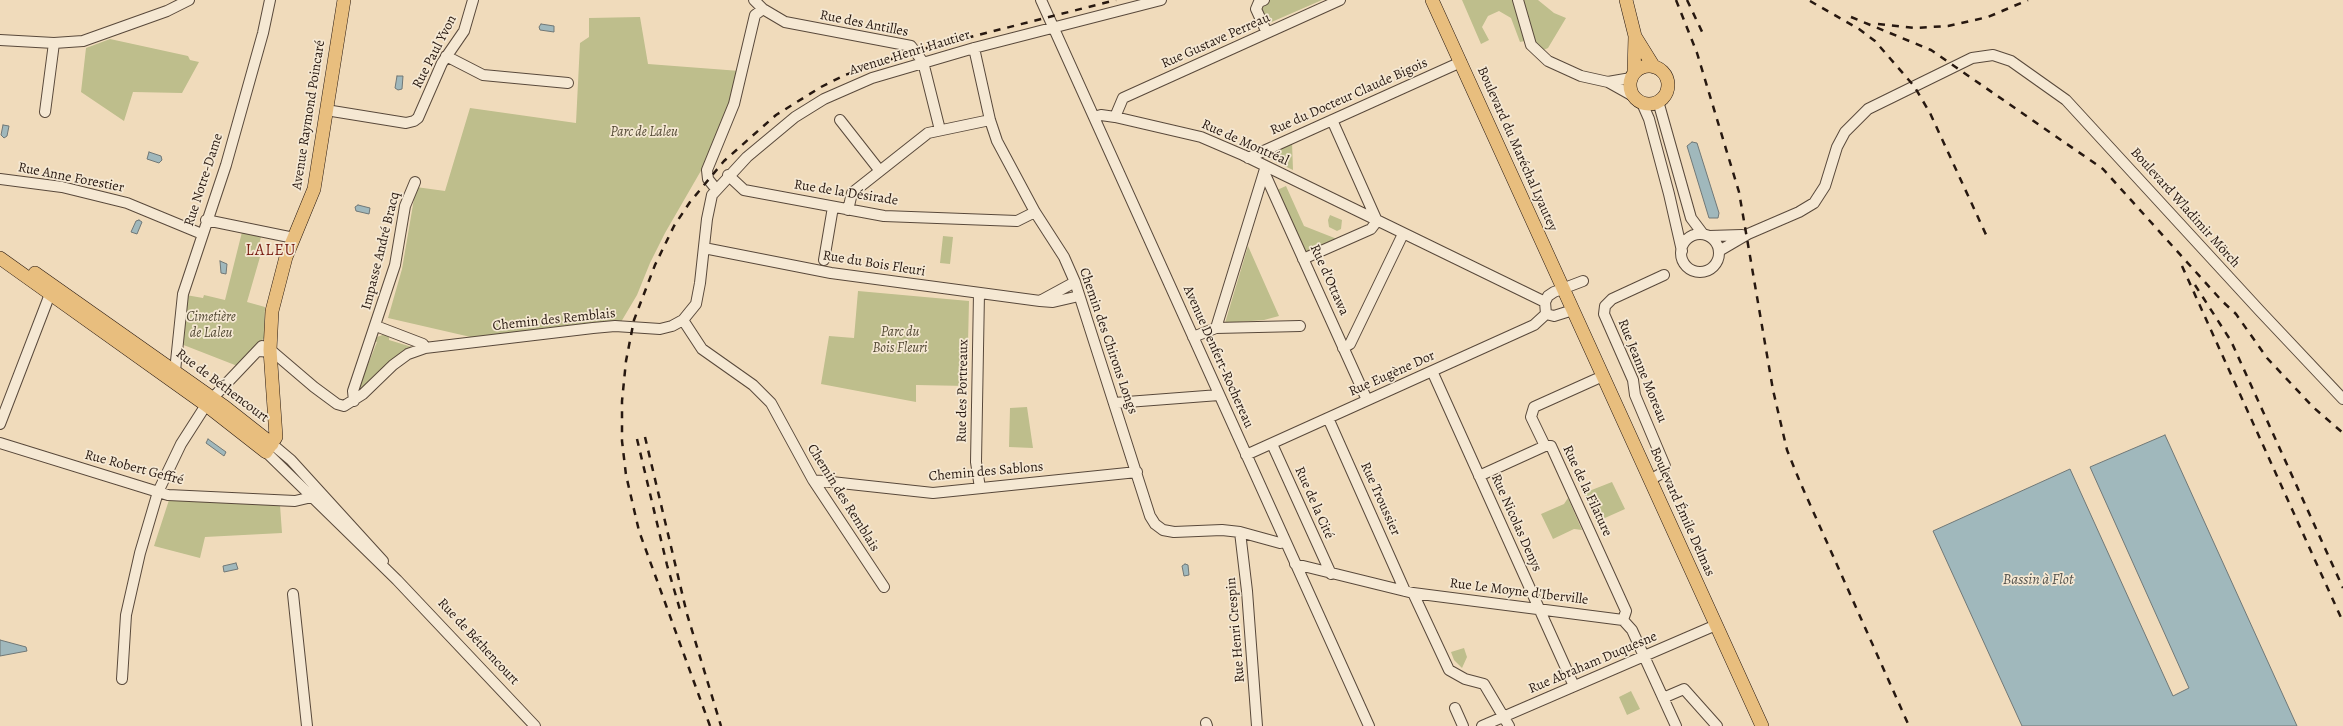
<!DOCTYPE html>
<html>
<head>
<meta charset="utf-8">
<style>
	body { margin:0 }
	canvas { display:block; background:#f0dbbb }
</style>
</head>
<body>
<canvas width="2343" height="726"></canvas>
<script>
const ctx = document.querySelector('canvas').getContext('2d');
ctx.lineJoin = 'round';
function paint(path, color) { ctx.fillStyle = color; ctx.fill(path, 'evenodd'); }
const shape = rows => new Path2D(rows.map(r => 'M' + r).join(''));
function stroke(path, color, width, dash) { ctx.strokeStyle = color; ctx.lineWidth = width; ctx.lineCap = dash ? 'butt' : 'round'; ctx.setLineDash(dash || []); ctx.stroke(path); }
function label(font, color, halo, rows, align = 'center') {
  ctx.font = font + ' Alegreya,serif'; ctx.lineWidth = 3.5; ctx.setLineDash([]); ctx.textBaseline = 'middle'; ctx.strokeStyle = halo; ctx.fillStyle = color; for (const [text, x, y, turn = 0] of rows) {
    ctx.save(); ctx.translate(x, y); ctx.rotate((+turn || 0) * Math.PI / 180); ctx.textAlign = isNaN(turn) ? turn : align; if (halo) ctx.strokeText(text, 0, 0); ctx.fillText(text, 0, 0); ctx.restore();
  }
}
paint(shape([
	[1269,0,1322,0,1267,24,1260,7],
	[1462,0,1538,0,1554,13,1566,18,1548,48,1539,52,1529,40,1520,42,1511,18,1499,11,1488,16,1482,27,1489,40,1481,44],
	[640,17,648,64,740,71,728,119,706,162,665,233,650,263,637,295,621,322,538,329,475,338,388,318,402,269,416,187,445,191,470,108,576,123,580,43,589,37,589,18],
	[110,39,188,56,190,60,199,62,182,93,133,92,124,121,81,92,86,48],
	[1292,142,1293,170,1263,156],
	[1286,186,1304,226,1337,239,1306,254,1277,190],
	[1330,215,1342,220,1341,229,1337,231,1329,227,1328,220],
	[242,232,261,237,256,256,260,257,247,302,265,307,264,338,240,367,181,344,186,295,203,298,204,295,225,300],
	[943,236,953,237,950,264,940,263],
	[1248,246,1279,316,1264,320,1225,323],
	[858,291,969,301,967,386,916,385,916,402,821,384,829,336,854,338],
	[385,334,389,335,389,340,412,347,392,361,363,391,358,389,377,342,374,341,377,337],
	[1027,407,1033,448,1009,447,1010,408],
	[1612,482,1625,509,1596,522,1584,493],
	[1568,498,1582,530,1574,529,1553,539,1541,514,1564,504],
	[169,500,280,505,282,533,205,537,200,558,154,546],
	[1464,648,1467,657,1462,668,1454,660,1451,652],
	[1631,691,1640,709,1627,715,1619,697]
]), '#bebe8c');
const water = shape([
	[541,24,554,26,554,32,540,30,539,27,541,24],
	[397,76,403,76,402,89,398,90,395,88,397,76],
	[3,125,9,126,7,136,4,138,1,135,3,125],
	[1692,142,1697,143,1719,213,1718,218,1709,218,1687,146,1692,142],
	[149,152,161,156,162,160,159,163,147,159,149,152],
	[358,205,370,208,369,214,356,211,355,207,358,205],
	[139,220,142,222,137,234,131,232,136,221,139,220],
	[220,261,227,264,226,274,221,273,220,261],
	[2165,435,2297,726,2022,726,1933,531,2070,469,2173,696,2189,688,2090,467,2165,435],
	[208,439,226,452,224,456,206,443,208,439],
	[236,563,238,569,224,572,223,566,236,563],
	[1185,564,1188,565,1189,575,1184,576,1182,566,1185,564],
	[0,640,26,647,27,651,0,656,0,640]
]);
paint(water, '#a0b8bc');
stroke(water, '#707877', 1);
const minor = shape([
	[754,0,763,9,785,22,911,46,923,62,940,130],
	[1041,0,1369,726],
	[1264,0,1259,2,1256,9,1267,33],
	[1518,0,1531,45,1548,61,1581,76,1608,82,1633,96],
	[0,40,54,43,83,41,167,11,189,0],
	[974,48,990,120,997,141,1035,212,1064,257,1075,282,1150,516,1155,524,1163,530,1174,532,1222,530,1240,532,1280,543,1285,541],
	[446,56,483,75,568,83],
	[1608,82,1631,78],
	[1658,101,1691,218,1703,234],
	[1642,103,1649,119,1669,194,1682,251],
	[326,110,406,123,414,121,418,118,442,63,464,31,473,0],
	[45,112,54,43],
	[1094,117,1101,115,1115,117,1201,137,1243,155,1545,302],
	[1115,117,1123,98,1340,0],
	[840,120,880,171],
	[1248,158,1461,62],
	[1264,172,1367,400],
	[728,175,744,190,884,216,1017,221,1035,212],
	[0,179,62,187,127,203,202,234],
	[716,189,708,179,707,170,734,104,755,15,763,9],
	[848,210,852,193,928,133,990,120],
	[206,220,294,238],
	'1681 253a19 19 0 1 1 38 0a19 19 0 1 1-38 0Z',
	[1709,236,1742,235],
	[704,248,831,273,1040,301,1075,282],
	[1719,251,1748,234,1799,212,1814,203,1825,186,1837,147,1845,132,1868,109,1972,58,1993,55,2011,61,2066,100,2260,311,2343,399],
	[1303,259,1371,229,1377,221,1332,120],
	[824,260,833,207],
	[979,293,976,462,980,488],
	[1040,301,1053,302,1079,296],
	[1573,310,1554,316,1546,314,1545,302,1548,296,1554,292,1583,281],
	[683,320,702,349,753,385,771,403,813,480,884,587],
	[376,326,423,344,425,348],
	[1216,328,1265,169],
	[1193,337,1216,328,1300,326],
	[1343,348,1350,344,1403,234],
	[258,351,273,352,314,387,337,404,344,406,363,394,393,365,408,354,425,348,593,328,615,326,660,329,672,326,683,320,696,304,700,283,707,219,712,195,747,157,795,117,824,99,872,78,974,48,1161,0],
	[175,371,183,294,226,165,263,33,270,0],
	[1432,371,1574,686],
	[354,401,353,391,395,265,405,206,415,182],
	[1114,403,1219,395],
	[1328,418,1405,591],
	[0,424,50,294],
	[0,443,168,495,295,501,312,497],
	[272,444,291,460,383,561],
	[1272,444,1331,574],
	[1545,446,1531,417,1534,407,1603,376],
	[266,452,397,580,535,726],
	[1246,455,1534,325,1546,314],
	[1479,476,1545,446,1551,446,1626,611,1623,620],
	[813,480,933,493,1137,472],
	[1650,480,1662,473,1665,466,1635,395,1633,380,1604,314,1605,306,1612,299,1664,275],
	[1240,532,1247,591,1257,726],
	[1295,564,1413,593,1623,620,1632,630,1676,726],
	[1413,593,1449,670,1465,679,1484,684,1509,726],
	[293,594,307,726],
	[122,679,126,615,140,553,158,492,181,444,206,405,262,346],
	[1663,698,1684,689,1717,726],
	[1455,708,1463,726],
	[1206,723,1207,726],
	[1482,726,1716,625]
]);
const major = shape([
	[1432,0,1762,726],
	[1626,0,1635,36,1634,73],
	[1636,38,1654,67],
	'1630 85a19 19 0 1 1 38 0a19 19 0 1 1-38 0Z',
	[0,258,206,405,266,452,276,437,270,350,272,311,286,257,314,189,344,0],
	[35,273,225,407,272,444]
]);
stroke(minor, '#59493b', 12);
stroke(major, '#271810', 14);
stroke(minor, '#f5e8d3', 10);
stroke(major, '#e8be7e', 13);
stroke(shape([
	[1676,0,1697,53,1739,192,1773,390,1787,450,1800,482,1909,726],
	[1687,0,1705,38],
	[1810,1,1859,29,1875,41,1914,86,1930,113,1988,239],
	[1851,17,1931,50,2103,169,2222,301,2236,314,2267,358,2313,407,2343,433],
	[1878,24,1915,28,1948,26,1988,17,2028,0],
	[2182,266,2343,622],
	[2195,285,2231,341,2343,588],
	[645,437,687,614,721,726],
	[637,439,667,565,680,610],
	[710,726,639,531,626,475,622,441,622,401,626,361,634,320,655,265,674,226,690,202,724,161,776,115,821,87,845,75,915,51,1116,0]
]), '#271810', 2.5, [7, 7]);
label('14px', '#271810', '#f5e8d3', [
	["Rue des Antilles",864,24,11],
	["Rue Gustave Perreau",1216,41,-24],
	["Rue Paul Yvon",435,52,-63],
	["Avenue Henri Hautier",910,53,-17],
	["Rue du Docteur Claude Bigois",1349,97,-24],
	["Avenue Raymond Poincaré",309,115,-81],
	["Rue de Montréal",1245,143,24],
	["Boulevard du Maréchal Lyautey",1517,149,66],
	["Rue Anne Forestier",71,178,11],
	["Rue Notre-Dame",204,180,-72],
	["Rue de la Désirade",846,193,9],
	["Boulevard Wladimir Mörch",2185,208,48],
	["Impasse André Bracq",381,251,-76],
	["Rue du Bois Fleuri",874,264,9],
	["Rue d'Ottawa",1329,280,66],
	["Chemin des Remblais",554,320,-6],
	["Chemin des Chirons Longs",1108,341,71],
	["Avenue Denfert-Rochereau",1218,357,66],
	["Rue Jeanne Moreau",1642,371,68],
	["Rue Eugène Dor",1392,374,-24],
	["Rue de Béthencourt",222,386,37],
	["Rue des Portreaux",963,391,-89],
	["Rue Robert Geffré",134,468,15],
	["Chemin des Sablons",986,472,-5],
	["Rue de la Filature",1587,491,65],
	["Chemin des Remblais",843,498,58],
	["Rue Troussier",1380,499,66],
	["Rue de la Cité",1314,503,66],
	["Boulevard Émile Delmas",1682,512,66],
	["Rue Nicolas Denys",1516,523,66],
	["Rue Le Moyne d'Iberville",1519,592,7],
	["Rue Henri Crespin",1236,630,-95],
	["Rue de Béthencourt",478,642,47],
	["Rue Abraham Duquesne",1593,663,-23]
]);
label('italic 14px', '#544a35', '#f5e8d3', [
	["Parc de Laleu",644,133],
	["Cimetière",211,318],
	["de Laleu",211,334],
	["Parc du",900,333],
	["Bois Fleuri",900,349]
]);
label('italic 15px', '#51504c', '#f5e8d3', [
	["Bassin à Flot",2038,580]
]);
ctx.letterSpacing = '1px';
label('16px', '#7a1f14', '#f5e8d3', [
	["LALEU",271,251]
]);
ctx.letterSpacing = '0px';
</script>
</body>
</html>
